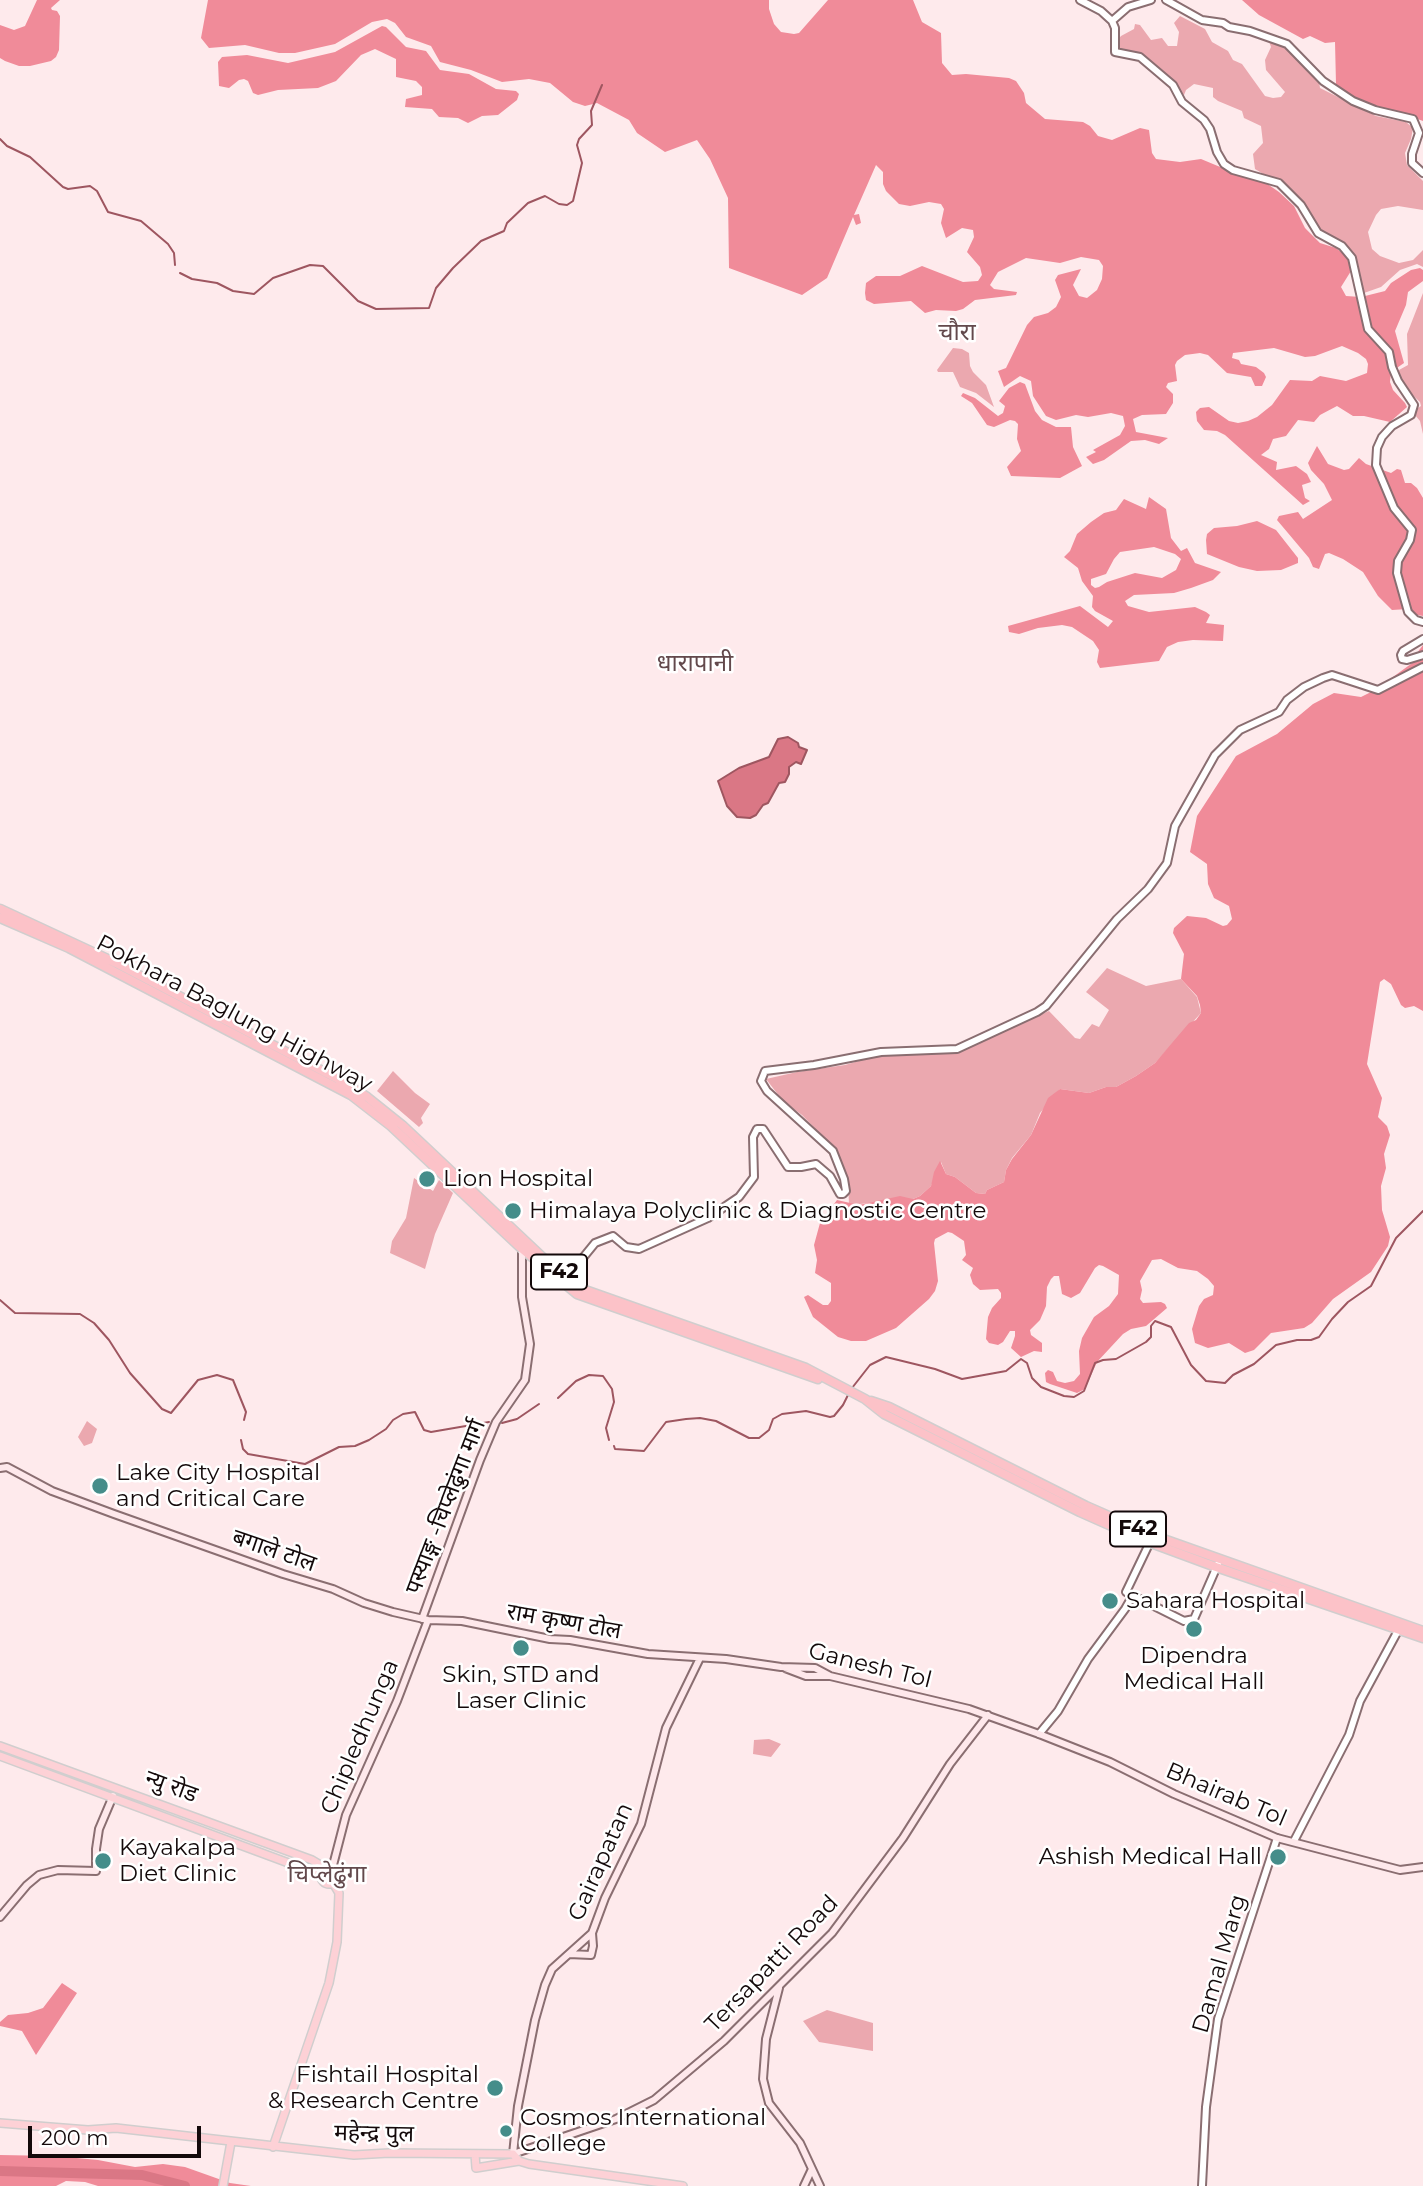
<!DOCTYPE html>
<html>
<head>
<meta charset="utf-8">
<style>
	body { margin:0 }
	#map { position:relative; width:1423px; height:2186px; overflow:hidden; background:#feeaec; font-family:Montserrat,sans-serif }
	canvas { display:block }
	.scale { position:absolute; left:28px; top:2126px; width:173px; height:32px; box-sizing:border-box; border:4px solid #13090a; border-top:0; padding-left:9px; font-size:21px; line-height:24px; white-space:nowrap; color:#13090a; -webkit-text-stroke:5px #fff; paint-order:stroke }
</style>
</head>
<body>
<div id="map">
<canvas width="1423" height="2186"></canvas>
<div class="scale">200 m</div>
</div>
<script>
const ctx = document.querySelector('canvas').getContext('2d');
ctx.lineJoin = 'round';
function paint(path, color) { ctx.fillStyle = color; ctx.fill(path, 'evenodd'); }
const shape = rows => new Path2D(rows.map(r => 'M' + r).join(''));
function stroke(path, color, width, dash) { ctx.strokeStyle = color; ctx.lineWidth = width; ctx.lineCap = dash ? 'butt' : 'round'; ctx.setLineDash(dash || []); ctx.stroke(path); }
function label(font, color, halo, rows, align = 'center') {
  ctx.font = font + ' Montserrat,"Noto Sans Devanagari",sans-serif'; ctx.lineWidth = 5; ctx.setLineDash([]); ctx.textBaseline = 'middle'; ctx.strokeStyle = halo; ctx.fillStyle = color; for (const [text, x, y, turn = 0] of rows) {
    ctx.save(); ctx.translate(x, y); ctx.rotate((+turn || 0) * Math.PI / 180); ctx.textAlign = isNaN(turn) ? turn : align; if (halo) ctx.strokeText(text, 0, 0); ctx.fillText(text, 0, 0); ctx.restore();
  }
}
paint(shape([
	[1180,16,1205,29,1212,42,1228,51,1233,60,1242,64,1265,96,1273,98,1281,97,1285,92,1266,70,1265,60,1271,47,1269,41,1284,46,1302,61,1319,81,1320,88,1376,116,1406,122,1413,128,1411,139,1405,153,1407,165,1423,181,1423,210,1398,206,1381,209,1376,215,1368,232,1372,249,1380,256,1399,263,1413,260,1423,250,1423,267,1417,264,1400,270,1381,287,1364,293,1359,284,1359,267,1350,251,1336,239,1326,236,1319,228,1310,211,1293,192,1255,169,1253,154,1263,143,1261,126,1244,118,1242,111,1218,101,1213,97,1213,88,1194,84,1186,90,1184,95,1181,94,1179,88,1149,59,1136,52,1120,51,1113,46,1121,36,1134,29,1135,24,1140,25,1151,40,1162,38,1168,46,1177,46,1179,32,1174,23],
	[1423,293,1423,434,1420,421,1415,415,1415,410,1421,406,1420,402,1405,388,1398,375,1399,370,1408,365,1407,334],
	[953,348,962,349,969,353,970,366,973,372,986,385,994,407,976,393,960,387,953,372,938,372,937,370],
	[1107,968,1146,986,1181,979,1197,997,1201,1013,1155,1063,1136,1076,1116,1087,1106,1087,1089,1093,1060,1089,1040,1113,1031,1135,1012,1158,1006,1170,1004,1182,987,1190,985,1194,976,1193,955,1177,946,1174,941,1162,931,1186,920,1196,913,1199,849,1205,848,1180,838,1152,802,1115,783,1101,766,1079,797,1072,845,1065,879,1055,923,1051,939,1053,958,1051,1049,1011,1075,1038,1080,1039,1092,1024,1099,1027,1109,1010,1086,992],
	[393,1071,415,1093,430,1104,421,1118,423,1123,419,1127,377,1091],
	[414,1178,433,1191,439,1180,453,1193,435,1234,425,1269,390,1253,392,1241,406,1218],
	[87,1421,97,1429,92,1443,84,1446,78,1437],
	[769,1739,781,1744,771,1757,753,1754,754,1740],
	[827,2010,873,2023,873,2051,819,2042,803,2021]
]), '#eba8af');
paint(shape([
	[37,0,60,0,51,8,52,10,57,11,60,16,59,50,56,57,51,61,30,66,19,66,5,61,0,58,0,25,14,30,25,26],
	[208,0,769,0,769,9,774,24,781,32,794,34,799,33,828,0,913,0,922,22,941,33,942,63,952,75,966,74,1009,78,1016,81,1024,93,1026,103,1045,119,1083,122,1090,126,1098,136,1112,140,1140,128,1149,130,1152,153,1156,159,1180,162,1201,159,1237,174,1263,181,1279,192,1294,206,1305,228,1320,243,1336,248,1350,259,1352,264,1351,271,1341,287,1346,296,1361,297,1385,291,1391,283,1411,270,1420,268,1423,270,1423,281,1408,292,1406,305,1395,331,1404,363,1391,372,1390,382,1393,390,1405,403,1407,407,1390,422,1364,416,1353,416,1337,406,1320,415,1314,422,1298,420,1286,436,1273,439,1269,449,1261,455,1277,462,1276,470,1296,466,1307,474,1311,482,1302,485,1305,498,1310,501,1303,505,1225,435,1217,431,1204,430,1197,421,1196,412,1200,408,1209,407,1229,421,1238,423,1248,421,1257,417,1272,405,1290,380,1312,381,1320,376,1346,381,1367,373,1368,364,1366,359,1358,353,1342,346,1315,356,1305,357,1274,348,1233,353,1232,358,1239,360,1241,364,1256,367,1264,373,1266,377,1262,386,1255,386,1251,377,1227,373,1208,355,1200,353,1185,355,1177,361,1175,365,1177,381,1168,383,1166,387,1173,394,1173,403,1166,414,1142,415,1133,419,1136,432,1168,438,1159,444,1145,440,1131,441,1104,460,1093,464,1086,457,1096,452,1093,450,1120,435,1125,426,1123,416,1111,413,1088,417,1076,415,1056,420,1046,416,1033,396,1031,381,1020,376,1004,387,998,371,1006,368,1027,325,1034,317,1048,313,1056,307,1061,297,1055,280,1058,275,1081,269,1073,285,1079,296,1087,298,1097,290,1102,279,1103,266,1099,260,1081,257,1060,263,1026,258,998,272,990,285,994,289,1017,292,1016,295,975,300,963,309,956,311,936,310,925,313,911,301,874,304,866,300,865,293,866,283,876,276,900,276,922,266,963,282,978,281,982,275,980,267,967,252,974,237,973,230,962,228,946,238,941,223,944,209,941,204,929,202,910,206,899,204,886,191,883,184,883,172,876,165,854,215,859,214,861,223,856,225,853,217,827,278,802,295,729,268,728,198,710,159,697,140,665,152,637,133,629,120,597,103,585,106,573,102,550,83,529,79,502,82,471,70,440,62,431,46,406,37,395,23,387,19,372,22,335,44,295,53,279,53,245,45,209,48,201,38],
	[1242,0,1423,0,1423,121,1398,112,1374,107,1339,90,1336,84,1335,42,1325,43,1310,36,1303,39,1259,15],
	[382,26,386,27,406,47,426,51,440,70,469,74,496,89,516,91,519,94,517,100,498,115,482,116,468,123,458,118,439,117,432,109,405,107,406,99,422,95,422,87,416,81,396,77,396,59,375,49,361,55,336,81,318,88,278,90,258,95,253,93,248,81,244,79,239,80,229,88,219,86,218,62,222,57,247,55,288,63,335,52],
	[1020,382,1025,384,1035,411,1042,420,1056,427,1071,427,1073,447,1082,466,1060,478,1011,476,1007,467,1021,451,1017,439,1018,424,1015,421,1010,420,994,427,987,425,972,403,961,396,963,393,975,398,998,416,1003,413,1005,406,999,401,1009,388],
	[1317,446,1328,464,1344,470,1349,469,1359,458,1366,464,1391,473,1397,469,1401,470,1405,483,1411,483,1417,488,1423,498,1423,616,1411,614,1408,609,1392,610,1378,596,1363,572,1343,559,1329,553,1325,554,1319,569,1313,567,1309,558,1277,520,1279,516,1298,512,1303,519,1332,500,1324,484,1311,470,1308,463],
	[1149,497,1166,509,1171,538,1181,551,1187,548,1195,563,1221,572,1213,580,1191,588,1174,593,1134,595,1125,601,1128,606,1149,612,1195,607,1206,612,1210,615,1206,623,1224,625,1223,641,1193,640,1178,642,1167,647,1159,661,1100,668,1097,662,1099,650,1093,641,1072,627,1062,625,1038,628,1019,634,1009,632,1008,626,1080,606,1108,627,1113,621,1095,611,1092,607,1093,596,1082,581,1078,568,1064,557,1070,551,1077,534,1091,522,1104,513,1116,510,1124,499,1146,509],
	[1154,547,1175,554,1181,559,1176,570,1162,578,1135,573,1107,582,1099,587,1095,588,1091,585,1091,579,1106,574,1114,559,1120,552],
	[1257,521,1276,530,1298,558,1298,563,1281,570,1257,571,1239,567,1207,554,1206,540,1207,534,1214,528,1237,526],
	[1423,645,1423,1011,1414,1006,1405,1008,1401,1005,1391,984,1384,979,1380,982,1367,1064,1382,1098,1378,1117,1387,1126,1390,1135,1384,1154,1386,1168,1381,1186,1382,1210,1390,1237,1388,1246,1371,1272,1333,1299,1312,1323,1304,1328,1271,1333,1254,1350,1245,1353,1229,1343,1208,1348,1195,1343,1192,1329,1199,1306,1204,1299,1213,1295,1214,1286,1208,1279,1197,1271,1178,1268,1161,1259,1152,1260,1140,1281,1142,1290,1140,1299,1143,1303,1161,1302,1165,1304,1167,1308,1146,1326,1131,1329,1123,1334,1097,1362,1085,1389,1077,1393,1050,1384,1046,1382,1045,1373,1048,1370,1053,1372,1057,1381,1065,1383,1074,1381,1080,1374,1079,1351,1082,1338,1094,1317,1109,1306,1118,1294,1119,1275,1103,1266,1099,1265,1095,1268,1080,1293,1071,1298,1062,1294,1059,1276,1054,1276,1051,1279,1047,1287,1046,1306,1040,1320,1030,1330,1031,1335,1042,1343,1042,1352,1034,1351,1021,1357,1011,1348,1015,1336,1015,1331,1010,1331,1003,1342,998,1345,989,1343,986,1339,988,1317,992,1308,1001,1298,1001,1293,998,1289,980,1290,973,1284,970,1275,973,1268,962,1260,966,1255,964,1241,952,1233,948,1232,935,1239,934,1243,938,1281,935,1291,929,1299,896,1328,866,1341,851,1341,838,1337,813,1317,804,1297,808,1295,823,1305,828,1305,831,1301,831,1283,815,1273,817,1260,814,1245,820,1223,837,1200,859,1205,900,1196,913,1199,920,1196,931,1186,934,1172,940,1161,946,1174,955,1177,976,1193,985,1194,987,1190,1004,1182,1006,1170,1012,1159,1031,1135,1048,1098,1060,1089,1089,1093,1106,1087,1116,1087,1136,1076,1155,1063,1189,1023,1196,1020,1201,1013,1200,1005,1197,996,1181,979,1184,954,1173,933,1174,928,1187,916,1206,918,1223,926,1227,925,1232,919,1229,906,1214,898,1208,884,1207,864,1190,852,1197,816,1236,756,1277,734,1313,704,1334,693,1361,697,1375,690,1415,661,1417,653],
	[62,1983,77,1993,36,2055,22,2031,0,2026,0,2022,8,2015,28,2013,43,2008],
	[0,2155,55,2156,98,2160,135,2167,163,2164,185,2167,230,2183,251,2186,98,2186,85,2182,66,2181,56,2186,0,2186]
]), '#f08b99');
const water = shape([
	[788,737,798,743,799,747,807,750,801,764,796,762,789,767,789,774,785,782,779,783,768,803,763,805,756,815,750,818,737,817,727,806,718,781,739,768,769,757,778,739,788,737]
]);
paint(water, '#da7785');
stroke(water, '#9e5660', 2);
stroke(shape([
	[0,139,7,146,30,157,63,187,68,189,90,186,97,191,108,212,141,221,168,244,174,253,175,265],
	[180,273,192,279,217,283,233,291,254,294,273,278,310,265,323,266,358,301,376,309,429,308,436,288,453,268,481,241,504,231,507,223,528,203,545,196,559,204,567,205,573,201,582,163,577,145,579,139,592,125,591,111,602,85],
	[0,1300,15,1313,80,1314,94,1323,109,1340,130,1373,162,1409,171,1413,198,1380,217,1375,233,1380,246,1412,244,1420],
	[852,1388,870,1365,886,1357,935,1369,962,1379,1006,1371,1021,1359,1027,1363,1032,1378,1041,1387,1064,1396,1074,1397,1084,1391,1095,1363,1103,1360,1116,1359,1146,1342,1151,1337,1151,1326,1155,1321,1171,1327,1191,1365,1206,1381,1225,1383,1233,1375,1254,1364,1276,1345,1297,1340,1311,1340,1319,1337,1332,1319,1348,1302,1371,1286,1396,1238,1423,1211],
	[558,1398,576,1381,589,1375,603,1376,612,1389,614,1402,606,1428,609,1440],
	[502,1423,517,1419,539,1404],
	[241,1440,243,1449,248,1454,305,1464,339,1447,355,1446,369,1440,386,1429,393,1420,403,1414,415,1412,424,1430,431,1432,489,1422],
	[614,1446,615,1449,644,1451,666,1422,686,1419,700,1418,716,1421,749,1438,759,1438,769,1430,773,1419,782,1414,806,1411,830,1417,834,1416,843,1405,849,1393]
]), '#9e5660', 2);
stroke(shape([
	[0,2171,142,2175,185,2186]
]), '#da7785', 10);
const tertiary = shape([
	[1080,0,1101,11,1112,21,1115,28,1115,52,1140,57,1173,85,1182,102,1204,120,1210,129,1217,152,1224,164,1233,170,1279,183,1301,205,1318,233,1342,246,1352,258,1368,329,1389,352,1392,367,1398,381,1414,405,1411,415,1392,426,1382,437,1377,448,1376,465,1394,508,1412,530,1410,540,1398,561,1397,573,1408,612,1416,620,1423,622],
	[1166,0,1202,20,1223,23,1229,27,1250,31,1287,44,1323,81,1353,101,1375,110,1413,119,1419,133,1412,154,1412,163,1423,173],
	[1112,21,1128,7,1151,0],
	[1423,639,1403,651,1401,655,1402,659,1407,660,1423,655],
	[569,1281,573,1270,595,1243,613,1236,626,1247,639,1249,708,1218,739,1197,754,1177,753,1137,757,1129,763,1129,788,1167,801,1167,816,1164,830,1176,840,1194,843,1194,846,1191,844,1179,833,1151,767,1091,761,1081,765,1071,814,1065,881,1052,957,1049,1037,1012,1046,1006,1117,919,1148,889,1167,863,1175,826,1215,755,1240,730,1279,712,1287,700,1304,687,1323,678,1332,675,1378,690,1423,667],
	[1150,1542,1126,1592,1184,1621,1194,1619,1218,1564],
	[1039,1734,1058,1711,1088,1659,1125,1609,1133,1595],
	[1294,1841,1349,1735,1360,1701,1400,1627],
	[1202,2186,1206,2107,1218,2019,1277,1838]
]);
const secondary = shape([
	[0,1468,7,1467,52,1491,114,1514,283,1574,333,1589,364,1603,393,1612,428,1620,462,1621,550,1639,570,1640,648,1654,726,1659,781,1667,815,1668,830,1676,969,1709,1039,1734,1110,1762,1174,1794,1277,1838,1400,1870,1423,1867],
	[422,1619,480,1460,496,1422,525,1380,530,1344,522,1297,522,1245],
	[700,1658,666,1728,641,1824,605,1898,592,1933,552,1969,545,1985,535,2020,518,2106,513,2154,616,2119,654,2100,724,2041,832,1933,903,1838,950,1764,988,1715],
	[785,1668,806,1676,828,1676],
	[332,1869,346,1815,397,1701,428,1620],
	[0,1917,27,1885,39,1875,58,1870,96,1871,96,1849,99,1829,113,1796],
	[569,1954,591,1955,593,1946,592,1933],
	[779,1988,766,2039,763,2079,769,2103,800,2143,820,2186],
	[804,2186,812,2169]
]);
const primary = shape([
	[0,1746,312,1860,327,1869],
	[0,1756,321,1875],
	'321 1876a8 8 0 1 1 16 0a8 8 0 1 1-16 0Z',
	[0,2123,88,2130,116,2128,354,2155,389,2153,513,2154,519,2161,529,2164,683,2186],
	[273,2147,329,1983,337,1942,339,1893,333,1883],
	[475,2154,476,2168,519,2161],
	[223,2186,231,2142]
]);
const trunk = shape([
	[0,909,116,963,338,1079,367,1097,402,1125,556,1270,585,1290,806,1368,865,1399,884,1414,1080,1512,1143,1540,1216,1567,1423,1638],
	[0,918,69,948,351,1095,391,1126,521,1248,577,1294,818,1379],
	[871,1401,889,1407,1086,1506,1152,1535,1423,1631]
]);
stroke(tertiary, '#8a6e71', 10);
stroke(secondary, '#8a6e71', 10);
stroke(primary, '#d0cece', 10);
stroke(trunk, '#d0cece', 11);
stroke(tertiary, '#fff', 6);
stroke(secondary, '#fee8eb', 6);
stroke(primary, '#fdd1d6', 7);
stroke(trunk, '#fcc2c8', 8);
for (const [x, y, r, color] of [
	[427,1179,9,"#458d8a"],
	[513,1211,9,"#458d8a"],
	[100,1486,9,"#458d8a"],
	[1110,1601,9,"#458d8a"],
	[1194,1629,9,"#458d8a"],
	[521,1648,9,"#458d8a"],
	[1278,1857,9,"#458d8a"],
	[103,1861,9,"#458d8a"],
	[495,2088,9,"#458d8a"],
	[506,2131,7,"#458d8a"]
]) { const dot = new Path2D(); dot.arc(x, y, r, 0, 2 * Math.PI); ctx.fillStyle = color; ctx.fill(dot); stroke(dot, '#fff', 2.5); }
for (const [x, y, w] of [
	[559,1272,56],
	[1138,1529,56]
]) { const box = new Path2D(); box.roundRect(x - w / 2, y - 17.5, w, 35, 5); ctx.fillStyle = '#fff'; ctx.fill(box); stroke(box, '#13090a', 2); }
label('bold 21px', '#13090a', null, [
	["F42",559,1272],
	["F42",1138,1529]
]);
label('23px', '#13090a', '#fff', [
	["Pokhara Baglung Highway",234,1014,28],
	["पस्याङ्ग -चिप्लेढुंगा मार्ग",446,1507,-69],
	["बगाले टोल",274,1551,19],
	["राम कृष्ण टोल",564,1622,10],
	["Ganesh Tol",870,1666,14],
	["Chipledhunga",360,1737,-67],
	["न्यु रोड",171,1787,20],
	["Bhairab Tol",1226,1795,23],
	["Gairapatan",601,1862,-66],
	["Tersapatti Road",772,1964,-46],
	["Damal Marg",1220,1964,-74],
	["महेन्द्र पुल",374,2134,1]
]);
label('23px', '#13090a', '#fff', [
	["Lion Hospital",443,1179],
	["Himalaya Polyclinic & Diagnostic Centre",529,1211],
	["Lake City Hospital",116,1473],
	["and Critical Care",116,1499],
	["Sahara Hospital",1126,1601],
	["Dipendra",1194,1656,"center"],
	["Medical Hall",1194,1682,"center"],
	["Skin, STD and",521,1675,"center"],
	["Laser Clinic",521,1701,"center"],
	["Kayakalpa",119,1848],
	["Diet Clinic",119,1874],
	["Ashish Medical Hall",1262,1857,"right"],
	["Fishtail Hospital",479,2075,"right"],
	["& Research Centre",479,2101,"right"],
	["Cosmos International",520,2118],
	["College",520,2144]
], 'left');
label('24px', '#63494c', '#fff', [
	["चौरा",957,333],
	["धारापानी",695,664],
	["चिप्लेढुंगा",327,1875]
]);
</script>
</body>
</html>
